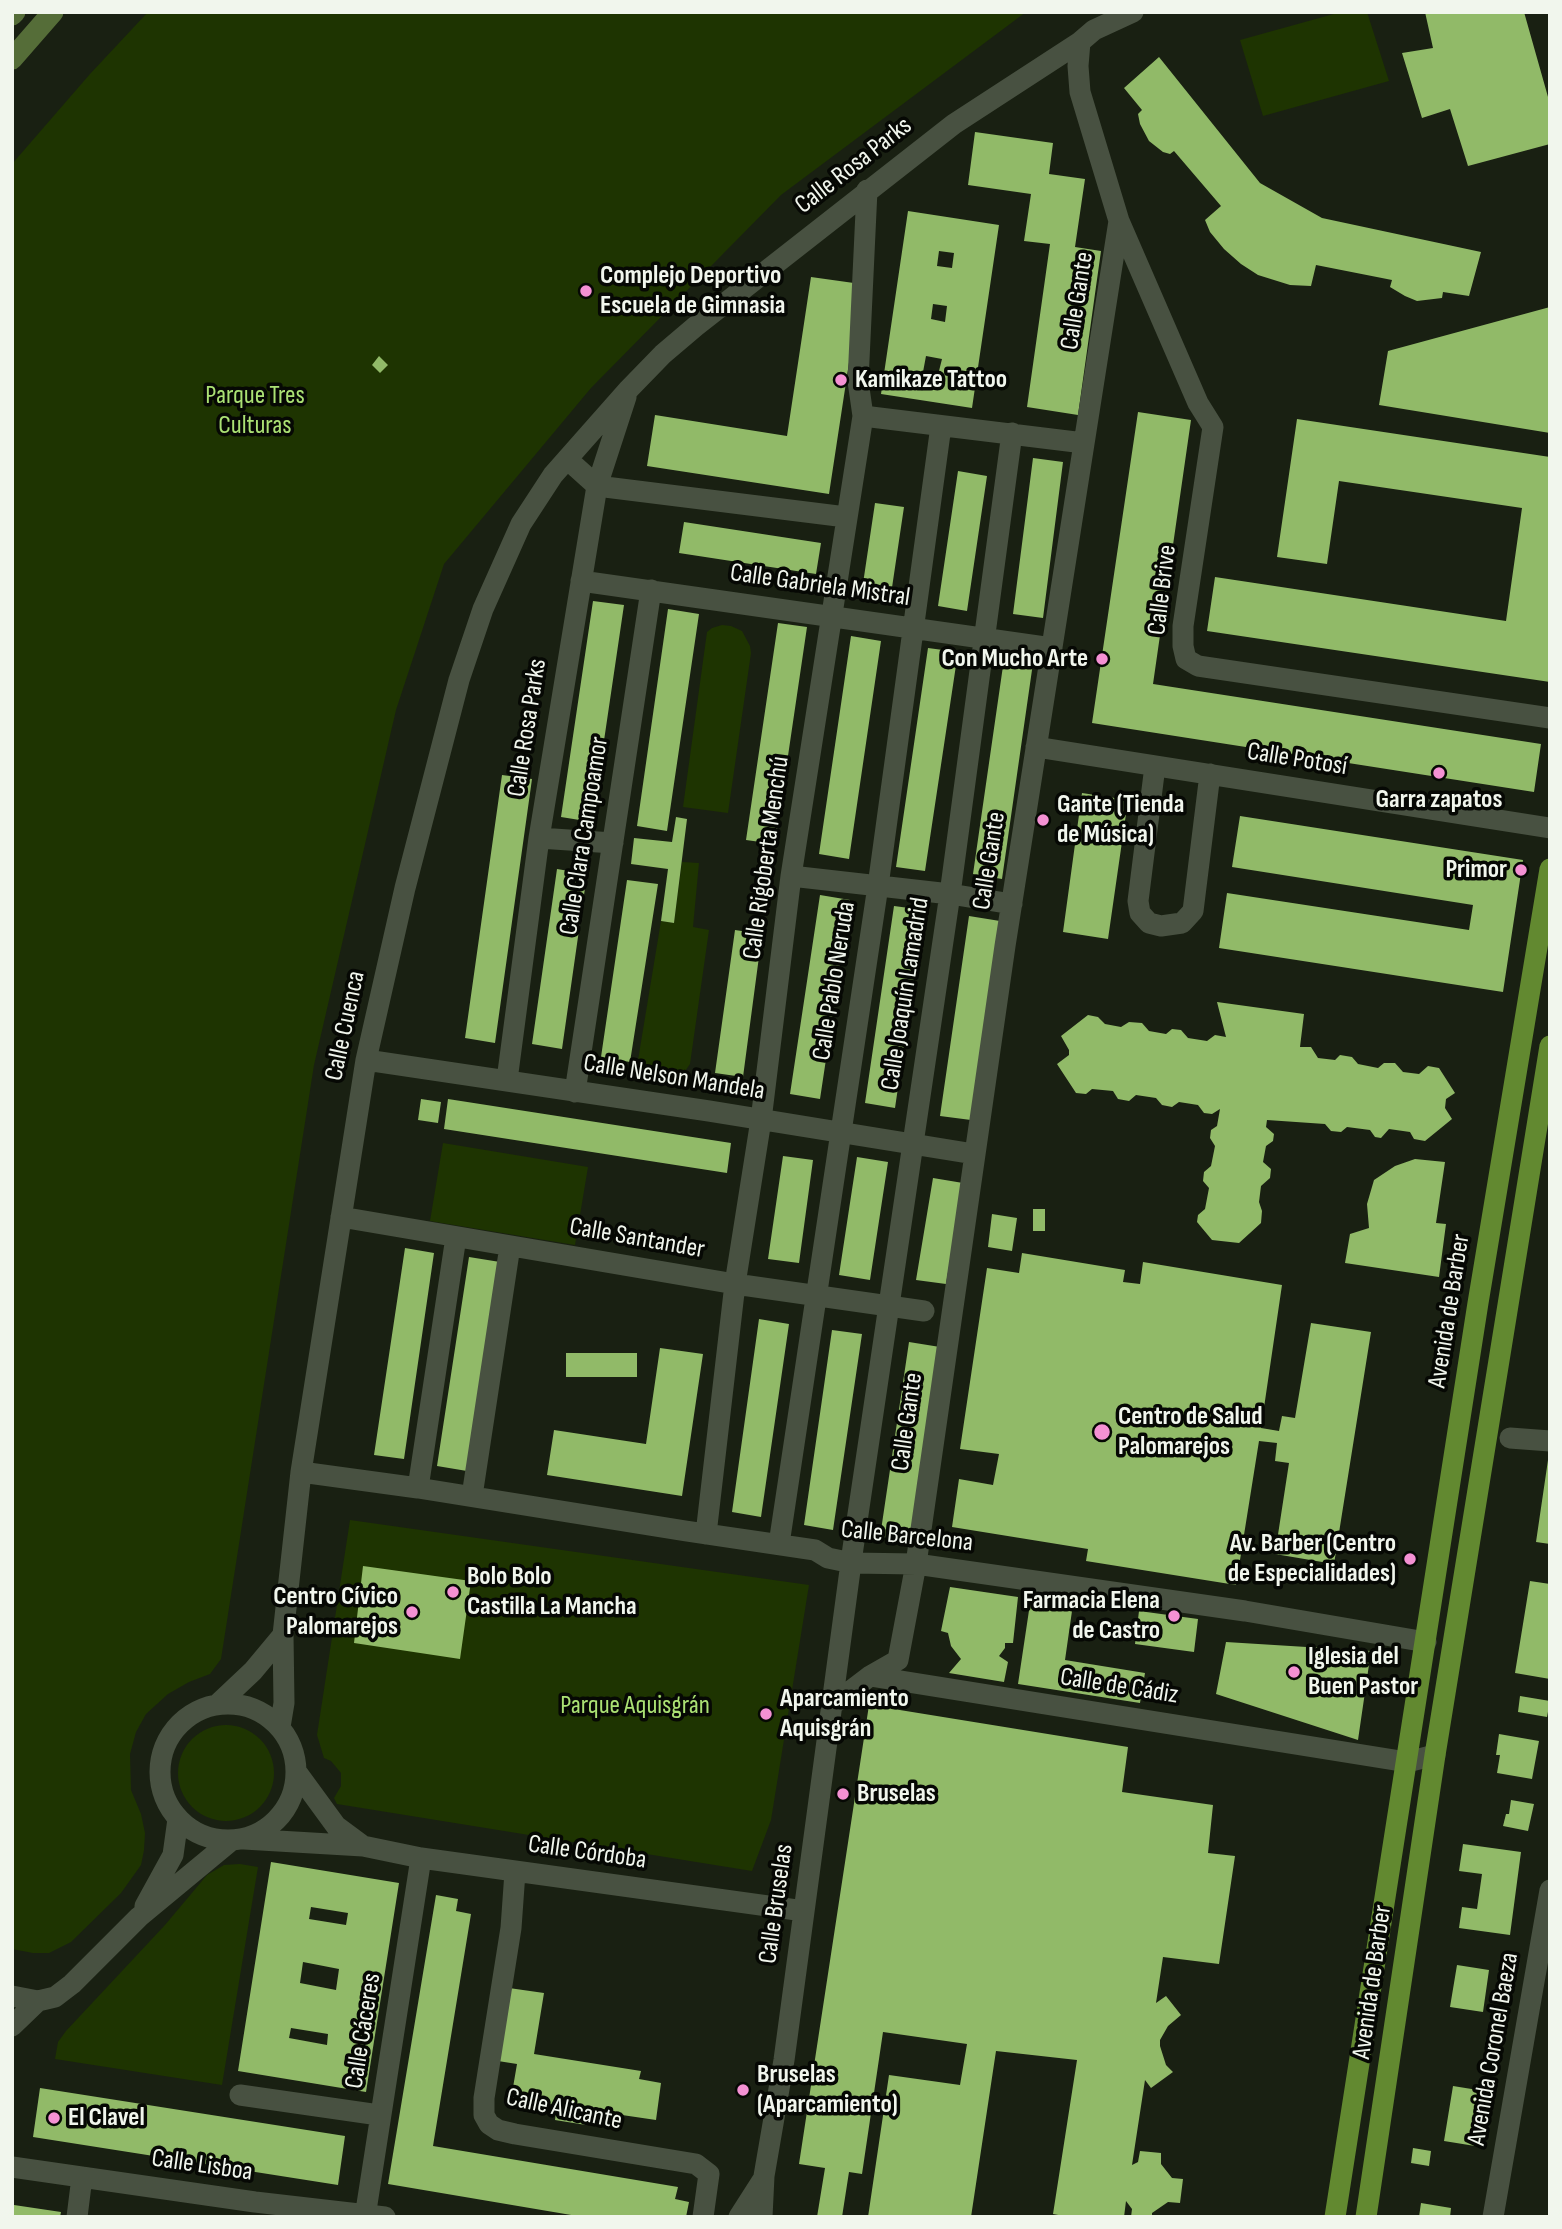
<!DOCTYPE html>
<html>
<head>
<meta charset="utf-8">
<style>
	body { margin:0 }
	#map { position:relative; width:1562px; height:2229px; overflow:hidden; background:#192012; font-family:"Sofia Sans Condensed",sans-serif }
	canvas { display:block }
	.frame { position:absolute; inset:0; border:14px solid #f1f6ed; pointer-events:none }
</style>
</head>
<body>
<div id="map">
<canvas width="1562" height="2229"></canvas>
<div class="frame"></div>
</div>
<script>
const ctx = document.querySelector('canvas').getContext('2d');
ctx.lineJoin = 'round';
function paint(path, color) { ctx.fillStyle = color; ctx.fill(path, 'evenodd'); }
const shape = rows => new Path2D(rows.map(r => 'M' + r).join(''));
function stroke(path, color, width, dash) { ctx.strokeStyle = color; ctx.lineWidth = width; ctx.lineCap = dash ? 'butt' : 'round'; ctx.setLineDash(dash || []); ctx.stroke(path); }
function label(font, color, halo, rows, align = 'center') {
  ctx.font = font + ' "Sofia Sans Condensed",sans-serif'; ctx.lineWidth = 7; ctx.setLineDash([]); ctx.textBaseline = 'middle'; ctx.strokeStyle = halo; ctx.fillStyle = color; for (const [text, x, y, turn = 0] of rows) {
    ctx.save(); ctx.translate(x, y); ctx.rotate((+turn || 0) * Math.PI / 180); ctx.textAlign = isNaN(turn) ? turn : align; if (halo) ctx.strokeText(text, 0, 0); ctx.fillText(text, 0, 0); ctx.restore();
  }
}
paint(shape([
	[148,12,1026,12,781,195,591,388,444,564,396,710,314,1065,221,1659,210,1674,189,1682,168,1694,146,1714,136,1732,130,1754,131,1790,141,1814,145,1833,144,1850,141,1865,121,1893,71,1942,49,1953,33,1953,12,1949,12,164,90,74],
	[1341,12,1367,12,1389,81,1263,116,1240,40],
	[722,625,731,626,742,631,750,646,751,653,728,813,683,807,707,632,712,628],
	[682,862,699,863,693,927,709,930,690,1064,683,1074,663,1082,652,1079,643,1070,638,1060,661,921,674,923],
	[443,1143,588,1167,575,1245,430,1221],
	[350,1520,809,1585,771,1820,752,1871,337,1804,334,1798,341,1786,341,1773,331,1761,324,1758,317,1735],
	'178 1773a48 48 0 1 1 96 0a48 48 0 1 1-96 0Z',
	[240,1864,258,1867,222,2085,55,2059,58,2042,66,2031,165,1925,207,1875,224,1865]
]), '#1e3401');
paint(shape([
	[1425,12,1524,12,1550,104,1550,144,1468,166,1450,109,1422,118,1402,53,1433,48],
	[1159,57,1260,183,1322,218,1481,252,1469,296,1443,292,1442,298,1417,301,1405,296,1390,287,1392,280,1316,265,1311,286,1290,285,1258,275,1241,264,1224,249,1210,232,1205,220,1221,206,1174,151,1170,154,1163,152,1149,141,1140,124,1138,114,1142,110,1124,88],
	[975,132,1053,143,1049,174,1085,179,1075,247,1101,251,1078,415,1027,407,1050,244,1024,241,1031,194,968,185],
	[908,211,999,225,972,408,881,394],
	[939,251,954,253,952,268,937,266],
	[933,304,947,306,945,322,931,319],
	[926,356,942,359,938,375,923,372],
	[811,277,861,284,829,494,647,466,655,415,787,436],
	[1550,307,1550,433,1379,405,1388,351],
	[379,356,388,365,380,373,372,365],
	[1138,412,1191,420,1153,684,1541,744,1534,792,1092,723],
	[1297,419,1550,457,1550,682,1207,631,1215,577,1506,621,1522,508,1339,481,1327,564,1277,557],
	[1033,458,1063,462,1043,618,1013,614],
	[958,471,987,476,967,611,938,606],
	[875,503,904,507,890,601,861,597],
	[684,522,821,543,816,574,679,553],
	[593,601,624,605,592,822,561,817],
	[668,609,699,614,667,831,637,826],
	[778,623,807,627,775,844,746,840],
	[851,636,881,641,849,859,819,854],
	[928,648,958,652,925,871,896,867],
	[1004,659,1033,663,1002,879,973,874],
	[502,775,532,779,495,1043,465,1038],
	[1082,793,1128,800,1108,939,1063,932],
	[1240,816,1523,860,1503,992,1219,948,1227,893,1469,930,1473,905,1232,867],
	[676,817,687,819,674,923,661,921,668,869,631,864,634,838,672,842],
	[557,869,587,874,562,1049,532,1044],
	[627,880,658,884,630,1062,601,1057],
	[820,895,850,900,820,1099,790,1094],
	[894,906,924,910,895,1108,865,1103],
	[969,916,1000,921,971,1120,940,1116],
	[735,930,762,934,743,1077,715,1073],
	[1217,1002,1304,1014,1300,1047,1311,1047,1318,1058,1335,1060,1340,1055,1352,1057,1358,1064,1378,1068,1384,1063,1395,1063,1403,1072,1419,1074,1428,1066,1439,1068,1455,1093,1446,1099,1445,1108,1452,1119,1425,1141,1414,1139,1410,1132,1389,1129,1381,1138,1375,1137,1370,1130,1347,1127,1341,1132,1331,1131,1325,1124,1267,1120,1266,1127,1274,1134,1273,1141,1266,1146,1263,1162,1271,1169,1270,1178,1261,1186,1259,1202,1262,1211,1261,1223,1239,1243,1212,1240,1197,1222,1198,1215,1205,1209,1209,1188,1203,1181,1204,1172,1211,1166,1215,1146,1210,1138,1211,1130,1217,1126,1220,1109,1212,1114,1204,1113,1198,1105,1179,1102,1172,1107,1162,1105,1156,1098,1136,1095,1129,1101,1118,1099,1113,1091,1092,1089,1086,1094,1076,1093,1057,1064,1069,1055,1069,1050,1061,1036,1088,1015,1098,1017,1105,1024,1121,1027,1129,1022,1142,1023,1149,1031,1166,1034,1172,1029,1181,1030,1188,1038,1207,1041,1215,1035,1226,1037],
	[421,1099,441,1102,438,1123,418,1120],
	[448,1099,731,1143,727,1173,444,1129],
	[783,1156,813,1160,799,1263,768,1259],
	[857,1157,888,1162,870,1280,839,1275],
	[1415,1159,1445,1162,1436,1223,1446,1224,1439,1277,1345,1263,1350,1234,1369,1228,1367,1204,1374,1180,1395,1166],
	[933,1178,963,1183,946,1284,916,1280],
	[1033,1209,1045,1209,1045,1231,1033,1231],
	[992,1214,1017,1218,1012,1251,988,1247],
	[405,1248,434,1253,404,1459,374,1455],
	[1022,1253,1125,1270,1123,1282,1140,1284,1143,1262,1282,1285,1261,1428,1279,1431,1282,1416,1295,1418,1311,1323,1371,1332,1334,1564,1275,1554,1289,1463,1275,1461,1277,1443,1259,1441,1236,1585,1086,1561,1088,1549,952,1527,959,1479,993,1485,999,1454,960,1449,987,1268,1019,1273],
	[469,1257,500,1262,467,1471,437,1466],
	[759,1319,789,1324,761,1517,732,1512],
	[832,1330,862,1334,833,1530,804,1525],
	[909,1342,940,1347,911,1542,880,1537],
	[660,1348,703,1354,682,1496,547,1475,554,1430,646,1444],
	[566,1353,637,1353,637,1377,566,1377],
	[1548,1460,1550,1460,1550,1544,1536,1542],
	[363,1566,471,1581,460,1659,354,1643],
	[1530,1581,1550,1584,1550,1679,1515,1673],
	[950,1587,1018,1597,1013,1643,1005,1643,1005,1648,999,1656,1008,1662,1004,1682,949,1673,961,1659,951,1646,948,1633,941,1631],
	[1031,1597,1073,1604,1065,1660,1145,1673,1140,1703,1018,1684],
	[1139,1611,1198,1619,1194,1652,1135,1644],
	[1226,1642,1371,1651,1358,1740,1216,1694],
	[1520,1696,1550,1701,1547,1717,1518,1712],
	[869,1705,1128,1747,1122,1792,1213,1805,1208,1853,1235,1856,1219,1964,1163,1957,1156,2003,1166,1996,1181,2015,1168,2026,1160,2040,1160,2046,1166,2065,1173,2072,1151,2088,1145,2080,1132,2165,1138,2162,1140,2151,1161,2153,1161,2164,1172,2178,1183,2179,1180,2203,1168,2202,1152,2213,1152,2217,1131,2217,1132,2209,1126,2201,1124,2217,1069,2217,1053,2214,1077,2060,996,2051,971,2217,868,2217,889,2075,960,2085,967,2044,883,2032,862,2174,849,2172,842,2217,817,2217,825,2168,799,2164],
	[1499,1734,1539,1741,1532,1779,1497,1773,1500,1755,1496,1755],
	[1511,1800,1534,1804,1528,1831,1503,1826,1506,1814,1509,1814],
	[1463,1844,1521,1852,1510,1935,1459,1928,1462,1907,1477,1909,1482,1874,1459,1871],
	[271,1862,399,1883,366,2092,238,2071],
	[311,1907,348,1913,346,1925,309,1919],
	[303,1962,339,1969,336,1990,300,1983],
	[291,2028,328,2034,327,2045,289,2038],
	[436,1895,458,1899,456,1911,471,1914,433,2146,678,2187,675,2199,689,2202,686,2217,583,2217,388,2184],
	[1457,1965,1489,1970,1483,2012,1450,2007],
	[509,1988,544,1993,534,2054,641,2071,639,2079,661,2083,656,2120,588,2110,586,2125,555,2120,557,2105,511,2099,517,2064,498,2061],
	[1453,2086,1484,2091,1475,2146,1444,2141],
	[40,2088,345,2136,338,2185,33,2137],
	[1413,2148,1431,2151,1429,2166,1411,2163],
	[1421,2203,1451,2208,1450,2217,1419,2217],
	[14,2205,61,2212,60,2217,13,2217]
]), '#91ba68');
stroke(shape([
	[1119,221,1198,403,1213,427,1183,626,1183,646,1186,659,1198,666,1550,718],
	[863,416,1084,443],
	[567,459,597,486,846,517],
	[581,581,1052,648],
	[1036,747,1550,828],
	[1155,766,1138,901,1140,913,1149,923,1161,926,1182,923,1193,911,1210,774],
	[539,838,613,843],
	[791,876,950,894,1012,904],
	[366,1060,709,1111,974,1154],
	[507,1080,539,838,597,486,626,397],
	[575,1092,651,590],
	[341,1217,735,1284,924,1311],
	[1510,1438,1550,1441],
	[301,1472,418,1488,686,1531,815,1550,828,1558,852,1563,916,1564,1245,1611,1426,1642],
	[418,1488,456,1237],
	[472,1496,510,1246],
	[706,1534,735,1284,761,1120,791,876,863,416,858,381,867,190],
	[779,1544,878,886,941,426],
	[870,1676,1407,1762,1435,1755],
	'160 1772a68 68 0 1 1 136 0a68 68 0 1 1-136 0Z',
	[218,1704,253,1671,283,1635],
	[832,1705,870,1676,898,1660,916,1564,1005,946,1119,221,1080,92,1078,66,1080,42],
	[280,1727,284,1703,283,1635,301,1472,366,1060,405,888,459,680,483,609,521,524,553,475,629,389,663,354,696,326,954,124,1080,42,1094,30,1133,12],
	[298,1774,336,1826,363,1846],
	[244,1839,363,1846,421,1858,804,1911],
	[515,1872,511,1928,484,2098,484,2115,489,2124,498,2130,515,2134,696,2164,709,2174,703,2217],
	[145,1906,173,1855,178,1819],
	[12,1996,38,2001],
	[12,2026,38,2001,55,1997,72,1984,139,1917,232,1840],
	[240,2095,379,2115],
	[12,2167,255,2202,385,2217],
	[77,2217,82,2177],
	[365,2217,421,1858],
	[739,2217,762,2181],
	[762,2217,764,2176,784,2060,853,1548,950,894,1012,433],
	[1493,2217,1550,1890]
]), '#485141', 21);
stroke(shape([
	[12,15,15,12],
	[12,59,53,12]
]), '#556d38', 21);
stroke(shape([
	[1335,2217,1478,1303,1550,869],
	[1366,2217,1435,1755,1550,1046]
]), '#628930', 21);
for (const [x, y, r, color] of [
	[586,291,7,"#f491d3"],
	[841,380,7,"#f491d3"],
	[1102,659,7,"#f491d3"],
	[1439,773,7,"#f491d3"],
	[1043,820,7,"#f491d3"],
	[1521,870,7,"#f491d3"],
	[1102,1432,9,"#f491d3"],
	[1410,1559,7,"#f491d3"],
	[453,1592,7,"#f491d3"],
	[412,1612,7,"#f491d3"],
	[1174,1616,7,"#f491d3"],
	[1294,1672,7,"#f491d3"],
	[766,1714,7,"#f491d3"],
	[843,1794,7,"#f491d3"],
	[743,2090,7,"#f491d3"],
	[54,2118,7,"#f491d3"]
]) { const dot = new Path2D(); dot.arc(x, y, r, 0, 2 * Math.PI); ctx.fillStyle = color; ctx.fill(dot); stroke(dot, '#060804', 2.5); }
label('26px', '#f1f6ed', '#060804', [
	["Calle Rosa Parks",854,166,-38],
	["Calle Gante",1078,301,-81],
	["Calle Gabriela Mistral",820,586,8],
	["Calle Brive",1163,590,-83],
	["Calle Rosa Parks",528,728,-81],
	["Calle Potosí",1297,760,9],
	["Calle Clara Campoamor",585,836,-81],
	["Calle Rigoberta Menchú",767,858,-82],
	["Calle Gante",990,861,-81],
	["Calle Pablo Neruda",835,981,-81],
	["Calle Joaquín Lamadrid",906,994,-81],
	["Calle Cuenca",346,1026,-78],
	["Calle Nelson Mandela",674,1078,9],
	["Calle Santander",637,1239,10],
	["Avenida de Barber",1450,1311,-81],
	["Calle Gante",908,1422,-82],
	["Calle Barcelona",907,1537,6],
	["Calle de Cádiz",1119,1687,9],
	["Calle Córdoba",587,1853,8],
	["Calle Bruselas",777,1904,-82],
	["Avenida de Barber",1373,1982,-82],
	["Calle Cáceres",364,2031,-81],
	["Avenida Coronel Baeza",1494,2049,-80],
	["Calle Alicante",564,2110,12],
	["Calle Lisboa",202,2166,8]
]);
label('bold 26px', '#f1f6ed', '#060804', [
	["Complejo Deportivo",600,276],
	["Escuela de Gimnasia",600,306],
	["Kamikaze Tattoo",855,380],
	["Con Mucho Arte",1088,659,"right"],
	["Garra zapatos",1439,800,"center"],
	["Gante (Tienda",1057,805],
	["de Música)",1057,835],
	["Primor",1507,870,"right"],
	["Centro de Salud",1118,1417],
	["Palomarejos",1118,1447],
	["Av. Barber (Centro",1396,1544,"right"],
	["de Especialidades)",1396,1574,"right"],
	["Bolo Bolo",467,1577],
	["Castilla La Mancha",467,1607],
	["Centro Cívico",398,1597,"right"],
	["Palomarejos",398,1627,"right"],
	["Farmacia Elena",1160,1601,"right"],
	["de Castro",1160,1631,"right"],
	["Iglesia del",1308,1657],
	["Buen Pastor",1308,1687],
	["Aparcamiento",780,1699],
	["Aquisgrán",780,1729],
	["Bruselas",857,1794],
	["Bruselas",757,2075],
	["(Aparcamiento)",757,2105],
	["El Clavel",68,2118]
], 'left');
label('26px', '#abe174', '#060804', [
	["Parque Tres",255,396],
	["Culturas",255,426],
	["Parque Aquisgrán",635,1706]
]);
</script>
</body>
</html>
